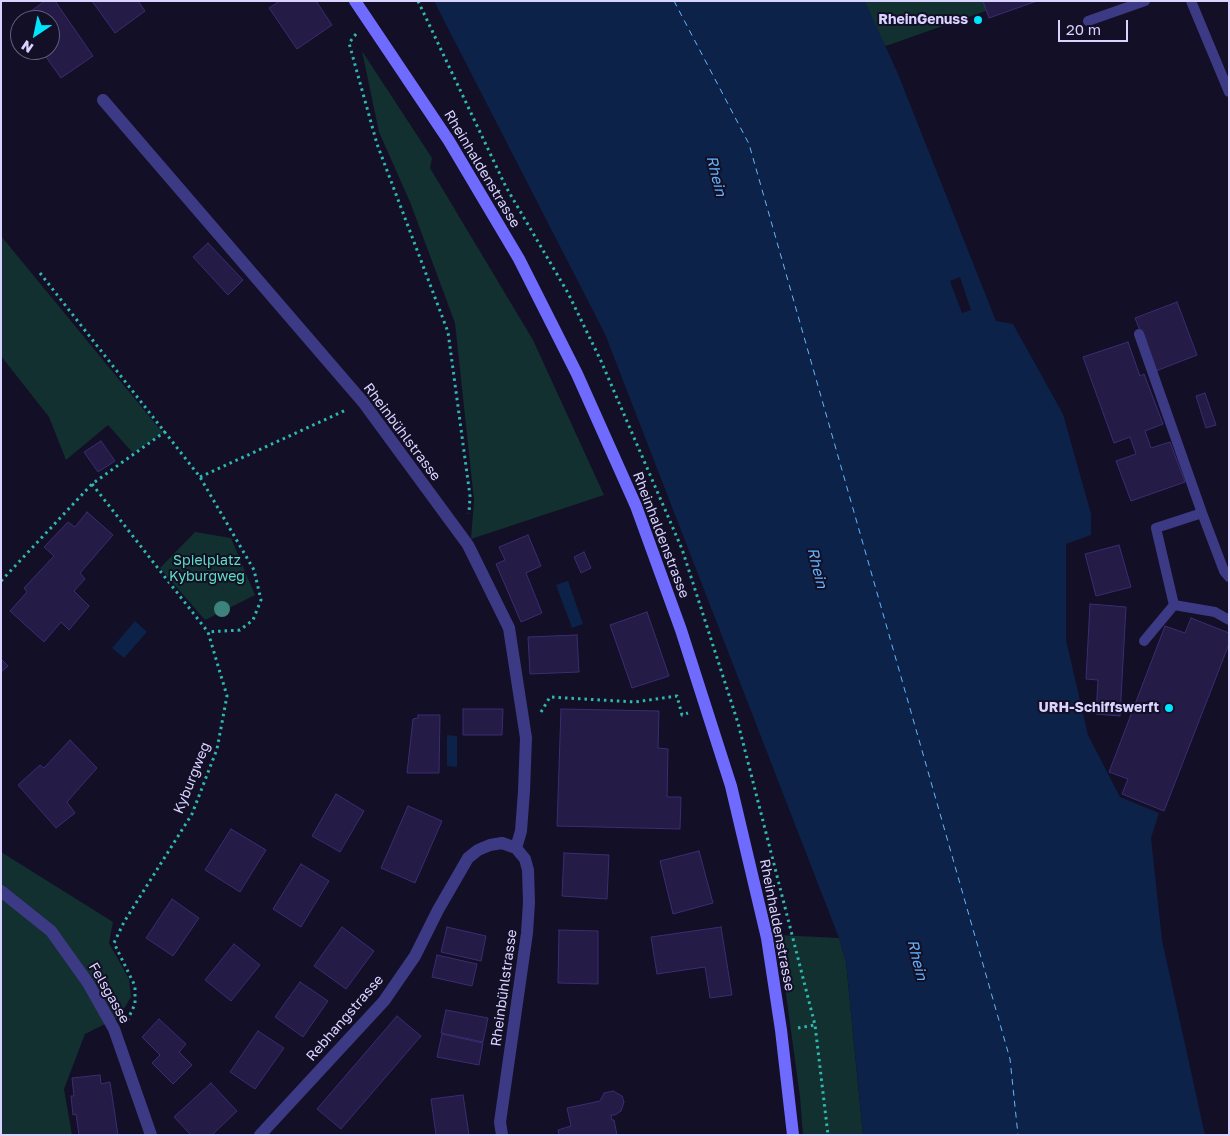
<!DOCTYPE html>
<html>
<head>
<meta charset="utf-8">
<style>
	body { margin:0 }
	#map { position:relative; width:1230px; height:1136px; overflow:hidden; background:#130f26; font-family:"Golos Text",sans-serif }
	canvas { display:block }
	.frame { position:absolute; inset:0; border:2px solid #d9d4ff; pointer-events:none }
	.north { position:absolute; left:10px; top:10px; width:50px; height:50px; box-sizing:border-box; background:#130f26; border:1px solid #625e7d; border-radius:50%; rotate:214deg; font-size:14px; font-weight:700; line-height:20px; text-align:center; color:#d9d4ff }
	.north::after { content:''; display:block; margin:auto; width:18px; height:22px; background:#00e5ff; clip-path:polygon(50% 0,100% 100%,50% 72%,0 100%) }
	.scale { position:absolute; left:1058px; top:20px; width:70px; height:22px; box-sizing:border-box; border:2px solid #d9d4ff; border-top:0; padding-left:6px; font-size:15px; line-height:18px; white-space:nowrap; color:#d9d4ff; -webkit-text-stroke:4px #130f26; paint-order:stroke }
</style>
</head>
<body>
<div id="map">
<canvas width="1230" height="1136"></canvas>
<div class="frame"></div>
<div class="north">N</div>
<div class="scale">20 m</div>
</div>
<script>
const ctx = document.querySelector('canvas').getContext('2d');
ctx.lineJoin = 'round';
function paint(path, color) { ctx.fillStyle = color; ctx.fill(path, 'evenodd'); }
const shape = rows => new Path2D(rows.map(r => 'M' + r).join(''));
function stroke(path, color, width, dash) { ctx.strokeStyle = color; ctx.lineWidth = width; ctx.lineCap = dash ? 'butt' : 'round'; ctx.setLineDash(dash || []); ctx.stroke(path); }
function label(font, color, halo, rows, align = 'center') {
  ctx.font = font + ' "Golos Text",sans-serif'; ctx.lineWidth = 4; ctx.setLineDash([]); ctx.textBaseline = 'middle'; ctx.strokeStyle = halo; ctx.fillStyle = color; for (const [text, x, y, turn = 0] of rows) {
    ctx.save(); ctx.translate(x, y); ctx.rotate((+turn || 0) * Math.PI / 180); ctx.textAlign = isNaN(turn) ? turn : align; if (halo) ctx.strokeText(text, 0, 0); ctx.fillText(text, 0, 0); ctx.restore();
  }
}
paint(shape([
	[863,1,1014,1,883,47],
	[362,51,432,158,430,168,533,340,604,495,471,539,474,500,455,323,410,202,379,132],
	[1,236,163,433,133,453,108,425,66,460,49,417,1,356],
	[195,532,231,538,255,595,205,620,160,568],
	[1,852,113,922,109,943,129,979,131,997,119,1017,85,1034,64,1089,72,1135,1,1135],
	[778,935,839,938,846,962,863,1135,803,1135,800,1097]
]), '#12302f');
paint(shape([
	[434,1,865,1,898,74,996,321,1013,324,1063,414,1091,514,1091,535,1066,544,1066,640,1088,735,1120,797,1159,813,1151,838,1162,940,1205,1135,863,1135,846,962,839,938,605,334],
	[568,581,583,624,572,628,556,585],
	[135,621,147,632,124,658,112,648],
	[447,735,457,736,457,767,447,766]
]), '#0c2248');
paint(shape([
	[960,277,971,310,962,313,950,281]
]), '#130f26');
stroke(shape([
	[674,1,749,144,1010,1059,1018,1135]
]), '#62b6ff', 1, [6, 5]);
const building = shape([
	[45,1,55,1,93,56,61,78,41,50,50,50,50,20,20,19,45,1],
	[92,1,138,1,145,11,115,33,92,1],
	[280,1,316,1,332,25,297,49,269,8,280,1],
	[983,1,1037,1,989,18,983,1],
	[208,243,243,280,228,295,193,257,208,243],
	[1177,302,1197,355,1156,371,1135,318,1177,302],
	[1128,342,1140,376,1144,374,1163,424,1145,431,1151,448,1170,442,1185,482,1131,501,1116,461,1136,454,1130,437,1114,443,1083,357,1128,342],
	[1205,393,1216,425,1206,428,1196,396,1205,393],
	[101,441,115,461,98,472,84,452,101,441],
	[87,512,113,535,80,573,85,579,74,591,89,606,69,630,61,622,44,642,10,611,27,592,24,588,54,556,44,547,68,522,75,527,87,512],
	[528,535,541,566,526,573,542,613,521,622,496,564,505,560,499,547,528,535],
	[1119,545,1131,587,1096,596,1085,554,1119,545],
	[584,552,591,568,581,573,574,557,584,552],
	[1090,604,1126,607,1120,716,1096,714,1098,680,1086,679,1090,604],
	[647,612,669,676,632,688,610,625,647,612],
	[1191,618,1229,633,1229,644,1164,811,1122,794,1128,779,1109,772,1165,626,1185,633,1191,618],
	[577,635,579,672,530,674,528,637,577,635],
	[1,659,8,666,1,672,1,659],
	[463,709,503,709,502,735,463,735,463,709],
	[561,709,659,711,658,748,668,749,667,797,681,797,680,829,557,826,561,709],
	[418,715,440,715,439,773,407,773,413,719,418,718,418,715],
	[70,740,97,768,67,802,75,813,56,828,18,785,40,765,44,768,70,740],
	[336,794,364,811,340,852,312,836,336,794],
	[408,806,442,821,415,883,381,868,408,806],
	[231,829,266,850,240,892,205,870,231,829],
	[699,851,713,903,673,914,660,861,699,851],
	[564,853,609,855,607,899,562,896,564,853],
	[301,864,329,881,301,927,273,909,301,864],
	[172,899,199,918,173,956,146,938,172,899],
	[342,927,374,951,346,989,314,966,342,927],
	[447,927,486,936,481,961,441,952,447,927],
	[721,927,732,995,710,998,705,967,657,974,651,937,721,927],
	[559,930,598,931,598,984,558,983,559,930],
	[234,944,260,965,231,1001,205,980,234,944],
	[437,955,477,964,472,986,432,977,437,955],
	[300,982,328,1001,303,1037,275,1017,300,982],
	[446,1010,488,1018,483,1042,441,1033,446,1010],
	[397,1016,421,1036,341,1129,317,1109,397,1016],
	[159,1019,186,1044,179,1052,192,1065,173,1084,152,1063,160,1055,142,1037,159,1019],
	[258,1031,284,1048,255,1089,230,1072,258,1031],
	[442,1034,483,1043,479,1065,437,1057,442,1034],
	[100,1075,101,1084,110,1082,118,1135,79,1135,76,1114,73,1115,71,1096,74,1096,72,1078,100,1075],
	[211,1083,237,1111,212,1135,191,1135,174,1117,211,1083],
	[613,1091,622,1096,624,1102,621,1111,615,1115,611,1115,612,1120,614,1120,617,1135,559,1135,558,1130,571,1126,567,1108,600,1101,604,1093,613,1091],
	[463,1095,469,1135,436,1135,431,1099,463,1095]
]);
paint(building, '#241b47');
stroke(building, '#3b2d73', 1);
stroke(shape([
	[418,1,506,187,568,293,601,361,682,549,738,723,815,1025,828,1135],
	[356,34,349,43,377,144,448,332,470,496,469,514],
	[40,273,200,477,254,570,261,600,253,620,240,630,208,632],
	[200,477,346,410],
	[92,484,208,632,227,696,217,749,192,814,124,922,114,943,135,986,135,1004,128,1019],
	[1,581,92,484,166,431],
	[541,712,550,697,635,702,677,696,682,715,688,713],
	[798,1028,815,1025]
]), '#2fb8b0', 3, [2.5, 4]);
stroke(shape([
	[1191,1,1229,92],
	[1088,21,1145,1],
	[1139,334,1202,513,1224,571,1229,577],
	[1174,605,1156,528,1202,513],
	[1144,641,1174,605,1215,612,1229,620]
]), '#3d3a85', 10);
stroke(shape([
	[103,100,363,402,468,545,509,628,526,738,524,791,521,831,516,848],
	[1,891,51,931,88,983,114,1029,151,1135],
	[260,1135,384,1001,415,956,438,910,468,858,478,850,490,845,502,843,516,848,525,859,528,870,529,902,527,933,500,1122,502,1135]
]), '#3d3a85', 12);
stroke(shape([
	[355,1,449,141,519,259,577,374,636,506,681,630,731,786,767,938,781,1030,793,1135]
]), '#6f6bff', 12);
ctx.fillStyle = '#3d827b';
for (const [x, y] of [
	[222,609]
]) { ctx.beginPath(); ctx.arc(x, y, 8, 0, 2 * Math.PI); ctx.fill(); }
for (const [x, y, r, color] of [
	[978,20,5,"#00e5ff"],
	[1169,708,5,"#00e5ff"]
]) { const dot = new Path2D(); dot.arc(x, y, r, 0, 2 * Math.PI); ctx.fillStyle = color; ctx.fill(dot); stroke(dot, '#130f26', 2); }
label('bold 14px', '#d9d4ff', '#130f26', [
	["RheinGenuss",968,20],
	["URH-Schiffswerft",1159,708]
], 'right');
label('14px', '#d9d4ff', '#130f26', [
	["Rheinhaldenstrasse",482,169,59],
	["Rheinbühlstrasse",402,432,53],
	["Rheinhaldenstrasse",661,535,69],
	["Kyburgweg",192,778,-68],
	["Rheinhaldenstrasse",777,925,79],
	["Rheinbühlstrasse",504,988,-82],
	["Felsgasse",109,993,60],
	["Rebhangstrasse",345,1018,-49]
]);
label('14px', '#5fe0c0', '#130f26', [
	["Spielplatz",207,561],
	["Kyburgweg",207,577]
]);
label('italic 15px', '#62b6ff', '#130f26', [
	["Rhein",716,176,76],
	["Rhein",817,568,76],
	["Rhein",917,960,76]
]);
</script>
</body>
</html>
